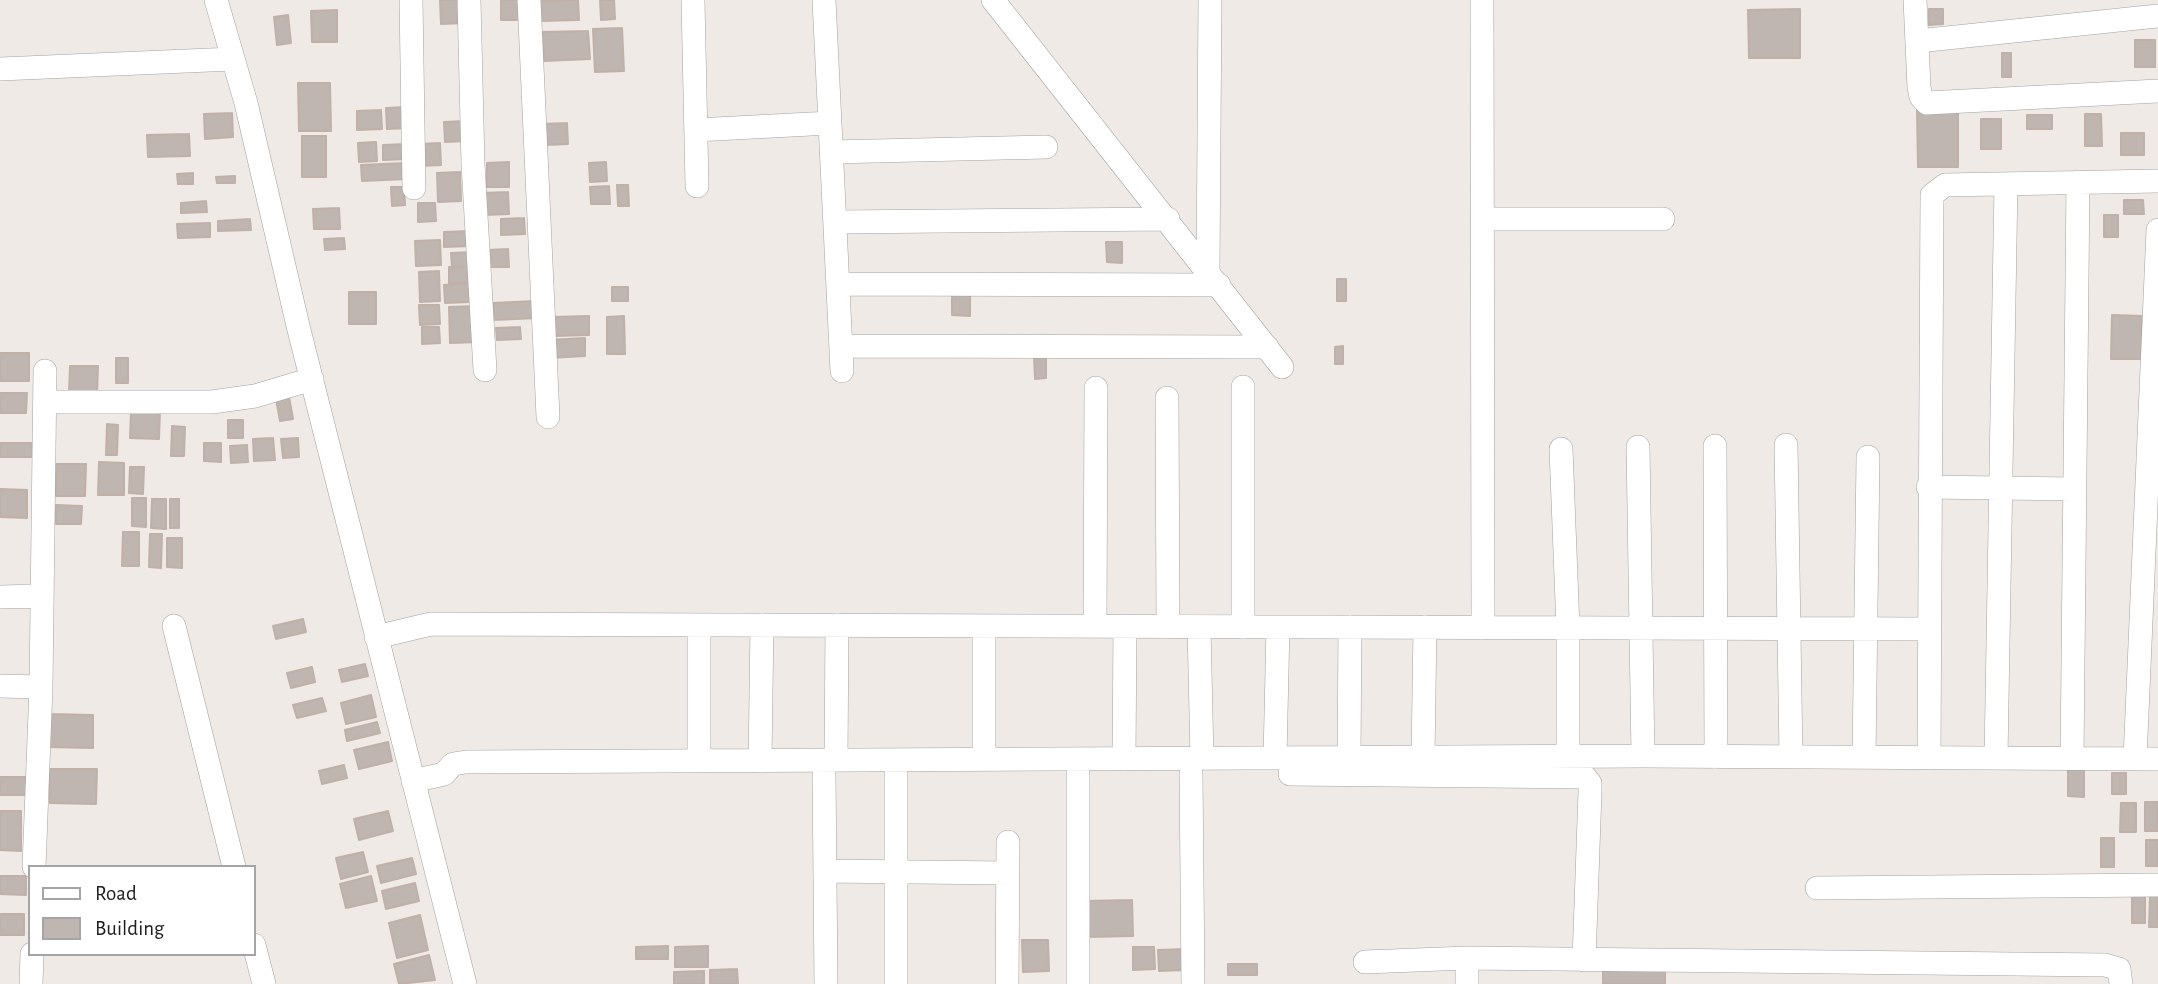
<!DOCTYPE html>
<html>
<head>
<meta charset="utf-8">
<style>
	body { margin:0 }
	#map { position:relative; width:2158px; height:984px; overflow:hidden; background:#efeae5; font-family:"Alegreya Sans",sans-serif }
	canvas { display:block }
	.legend { position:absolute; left:28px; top:865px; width:228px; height:91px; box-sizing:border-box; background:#fff; border:2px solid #a5a5a5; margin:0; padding:9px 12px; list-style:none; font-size:21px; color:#1e1e1e }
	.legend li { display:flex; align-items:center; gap:14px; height:35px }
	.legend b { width:35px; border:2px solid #a5a5a5 }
</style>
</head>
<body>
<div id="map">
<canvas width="2158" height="984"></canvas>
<ul class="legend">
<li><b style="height:9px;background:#fff"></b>Road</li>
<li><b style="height:19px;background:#bfb6b1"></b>Building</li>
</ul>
</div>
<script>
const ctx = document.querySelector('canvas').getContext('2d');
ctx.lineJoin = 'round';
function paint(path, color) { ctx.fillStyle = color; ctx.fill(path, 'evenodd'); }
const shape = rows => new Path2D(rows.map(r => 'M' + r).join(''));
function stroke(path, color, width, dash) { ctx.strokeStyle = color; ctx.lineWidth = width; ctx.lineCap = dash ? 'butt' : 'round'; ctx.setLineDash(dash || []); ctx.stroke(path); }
const building = shape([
	[440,0,463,0,464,23,441,24,440,0],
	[501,0,522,0,522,20,501,20,501,0],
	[578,0,579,20,540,21,539,1,578,0],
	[600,0,614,0,615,19,601,20,600,0],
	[1800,9,1800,58,1749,58,1748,10,1800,9],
	[1929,9,1943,9,1943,24,1929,25,1929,9],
	[337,10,337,42,312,42,311,11,337,10],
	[288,15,291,43,277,45,274,17,288,15],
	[622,28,624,71,595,72,593,29,622,28],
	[588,31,590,59,544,61,542,32,588,31],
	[2135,40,2155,40,2155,67,2135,67,2135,40],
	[2002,53,2011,53,2011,77,2002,77,2002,53],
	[298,83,330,83,331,131,299,131,298,83],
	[406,107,407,128,387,129,386,108,406,107],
	[1917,109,1958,109,1958,167,1918,167,1917,109],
	[381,110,382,129,357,130,357,111,381,110],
	[232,113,233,137,205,139,204,114,232,113],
	[2085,114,2101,114,2102,146,2085,146,2085,114],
	[2027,115,2052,115,2052,129,2027,129,2027,115],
	[1981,119,2001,119,2001,149,1981,149,1981,119],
	[466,121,467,141,445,142,444,122,466,121],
	[567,123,568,144,544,145,543,124,567,123],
	[2121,133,2144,133,2144,155,2121,155,2121,133],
	[189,134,190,156,148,157,147,135,189,134],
	[302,136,326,136,326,177,302,177,302,136],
	[376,142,377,161,359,162,358,143,376,142],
	[440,143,441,165,420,166,419,144,440,143],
	[406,144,407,159,383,160,383,145,406,144],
	[509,162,509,187,487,187,487,163,509,162],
	[606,162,607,181,590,182,589,163,606,162],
	[406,163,407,179,362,181,361,165,406,163],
	[460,172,461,201,438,202,437,173,460,172],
	[193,173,193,184,178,184,177,174,193,173],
	[235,176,235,183,217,183,216,177,235,176],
	[617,185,628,185,629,206,618,206,617,185],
	[609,186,610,204,591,204,590,187,609,186],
	[391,187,404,187,405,205,392,206,391,187],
	[508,192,509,214,483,215,483,193,508,192],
	[2124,200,2143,200,2144,214,2124,214,2124,200],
	[206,201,207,212,181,213,181,203,206,201],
	[418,203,435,203,436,221,418,222,418,203],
	[339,208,340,229,314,229,313,209,339,208],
	[2104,215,2118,215,2118,237,2104,237,2104,215],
	[524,218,525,234,501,235,501,219,524,218],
	[250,219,251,230,218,231,218,221,250,219],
	[210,223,210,237,178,238,177,224,210,223],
	[470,231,470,246,444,247,444,232,470,231],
	[344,238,345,249,325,250,324,239,344,238],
	[440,240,441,265,416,266,415,241,440,240],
	[1106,242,1122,242,1122,263,1107,262,1106,242],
	[508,249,509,267,489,267,488,250,508,249],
	[474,252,475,266,452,267,451,253,474,252],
	[475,266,476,282,449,283,449,267,475,266],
	[439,271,440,301,420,302,419,272,439,271],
	[1337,279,1346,279,1346,301,1337,301,1337,279],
	[469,283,470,302,445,303,444,285,469,283],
	[612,287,628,287,628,301,612,301,612,287],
	[952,287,970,288,970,316,952,315,952,287],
	[349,292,376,292,376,324,349,324,349,292],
	[536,301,537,318,494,320,493,303,536,301],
	[419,305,439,305,440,324,420,325,419,305],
	[476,306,478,342,450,343,449,307,476,306],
	[2112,315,2142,316,2141,359,2111,359,2112,315],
	[589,316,589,335,554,336,553,317,589,316],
	[624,316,625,354,607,354,607,317,624,316],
	[422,327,439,327,440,343,422,344,422,327],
	[520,327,521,339,497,340,496,328,520,327],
	[585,338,585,356,550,358,549,340,585,338],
	[1343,346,1343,364,1335,364,1335,347,1343,346],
	[0,353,29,353,29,381,0,381,0,353],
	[1034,357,1046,357,1046,378,1035,379,1034,357],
	[116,358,128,358,128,383,116,383,116,358],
	[70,366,98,366,97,394,69,393,70,366],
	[0,393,27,393,26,413,0,413,0,393],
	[289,397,293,419,280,421,276,399,289,397],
	[131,411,160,411,159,439,130,438,131,411],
	[228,420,243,420,243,438,228,438,228,420],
	[107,424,118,425,117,455,106,455,107,424],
	[172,426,185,427,184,456,171,456,172,426],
	[273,438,275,460,254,461,253,439,273,438],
	[298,438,299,457,283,458,281,439,298,438],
	[0,443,32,443,32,457,0,457,0,443],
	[204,443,221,443,221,462,204,461,204,443],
	[247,445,248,462,231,463,230,446,247,445],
	[99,462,124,463,124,495,98,495,99,462],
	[56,464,86,464,85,496,56,496,56,464],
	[130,467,144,467,143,494,129,493,130,467],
	[0,489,27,490,27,518,0,517,0,489],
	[132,498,146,498,146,527,132,526,132,498],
	[152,499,166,499,166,529,151,528,152,499],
	[170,499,179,499,179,528,170,528,170,499],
	[56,505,82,506,81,524,56,524,56,505],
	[123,532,139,532,139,566,122,566,123,532],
	[150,534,162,534,161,568,149,567,150,534],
	[167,538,182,538,182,568,167,567,167,538],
	[303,619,306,632,276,639,273,626,303,619],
	[365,664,368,676,342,682,339,670,365,664],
	[312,667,315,682,291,688,287,673,312,667],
	[371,695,376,717,346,724,341,703,371,695],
	[322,698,326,711,297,718,293,705,322,698],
	[48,714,93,715,93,748,48,747,48,714],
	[377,722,380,733,347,741,345,730,377,722],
	[388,742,392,761,359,769,354,750,388,742],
	[344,765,347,778,322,784,319,771,344,765],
	[2068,767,2084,767,2084,797,2068,796,2068,767],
	[50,769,97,769,96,804,50,803,50,769],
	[2112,773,2126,773,2126,794,2112,794,2112,773],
	[0,777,27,777,27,795,0,795,0,777],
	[2145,802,2158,802,2158,831,2145,831,2145,802],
	[2121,803,2136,803,2136,832,2120,832,2121,803],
	[0,811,21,811,21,851,0,850,0,811],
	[388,811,393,831,359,840,354,819,388,811],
	[2101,838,2114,838,2114,867,2101,867,2101,838],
	[2146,840,2158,840,2158,866,2146,866,2146,840],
	[363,852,368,872,341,879,336,858,363,852],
	[412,858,416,874,381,883,377,866,412,858],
	[0,876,26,876,26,895,0,894,0,876],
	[371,876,377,901,346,908,340,884,371,876],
	[415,883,419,901,386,909,382,891,415,883],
	[2132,895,2145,895,2145,923,2132,923,2132,895],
	[2150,895,2158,895,2158,927,2149,927,2150,895],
	[1132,900,1133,936,1086,937,1086,901,1132,900],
	[0,914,24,914,24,935,0,935,0,914],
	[420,915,428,950,397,958,389,923,420,915],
	[1022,940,1048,940,1049,971,1023,972,1022,940],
	[668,946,668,959,636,959,636,947,668,946],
	[708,946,708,967,675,967,675,947,708,946],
	[1133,947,1154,947,1155,969,1133,970,1133,947],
	[1185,949,1186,970,1159,971,1158,950,1185,949],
	[429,955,435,980,399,984,394,964,429,955],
	[1665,963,1665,984,1603,984,1603,964,1665,963],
	[1228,964,1257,964,1257,975,1228,975,1228,964],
	[737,969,738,984,710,984,710,970,737,969],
	[704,971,704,984,674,984,674,972,704,971]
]);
paint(building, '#bfb6b1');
stroke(building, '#c0b0a8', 2);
const street = shape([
	[216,0,246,103,299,330,465,984],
	[411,0,414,188],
	[469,0,473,164,485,370],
	[529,0,548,417],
	[693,0,697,186],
	[824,0,842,371],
	[993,0,1282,367],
	[1482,0,1483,628],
	[1915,0,1919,87,1921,97,1927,103,2158,91],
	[1918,41,2158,16],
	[0,69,233,59],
	[696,130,830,123],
	[832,152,1046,147],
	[1483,219,1663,219],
	[835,222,1168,219],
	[1208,270,1210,0],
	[838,284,1219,285],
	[841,346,1267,347],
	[1167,398,1168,626],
	[45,402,212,402,255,396,312,379],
	[1786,445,1791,757],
	[1715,446,1716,757],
	[1638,447,1643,756],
	[1561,449,1568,628,1568,757],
	[1928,487,2073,489],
	[0,597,41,596],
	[174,626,234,867],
	[984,626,984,759],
	[1095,626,1096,388],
	[1199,627,1202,758],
	[1243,627,1243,387],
	[376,637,431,624,1928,629],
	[0,686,41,687],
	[1423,757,1425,627],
	[1864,757,1868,457],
	[1275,758,1278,627],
	[1349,758,1350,627],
	[1929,758,1932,195,1945,185,2158,181],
	[1996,758,2006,184],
	[2072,758,2078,182],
	[1124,759,1125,626],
	[2135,759,2158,230],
	[836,760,837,625],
	[699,761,699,625],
	[760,761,762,625],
	[1191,773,1193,984],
	[824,774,826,984],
	[896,774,896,984],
	[1290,774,1585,777,1590,783,1590,792,1584,960],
	[413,781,444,774,453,764,466,762,1643,756,2158,759],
	[34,867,41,687,45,371],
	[825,871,1007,873],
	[1817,888,2158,885],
	[254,945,264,984],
	[1467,958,1467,984],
	[1365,962,1467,958,2105,965,2119,969,2121,984],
	[31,984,32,954],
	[1007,984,1008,842],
	[1078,984,1078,774]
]);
stroke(street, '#a2a2a2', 24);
stroke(street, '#fff', 23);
</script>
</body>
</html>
